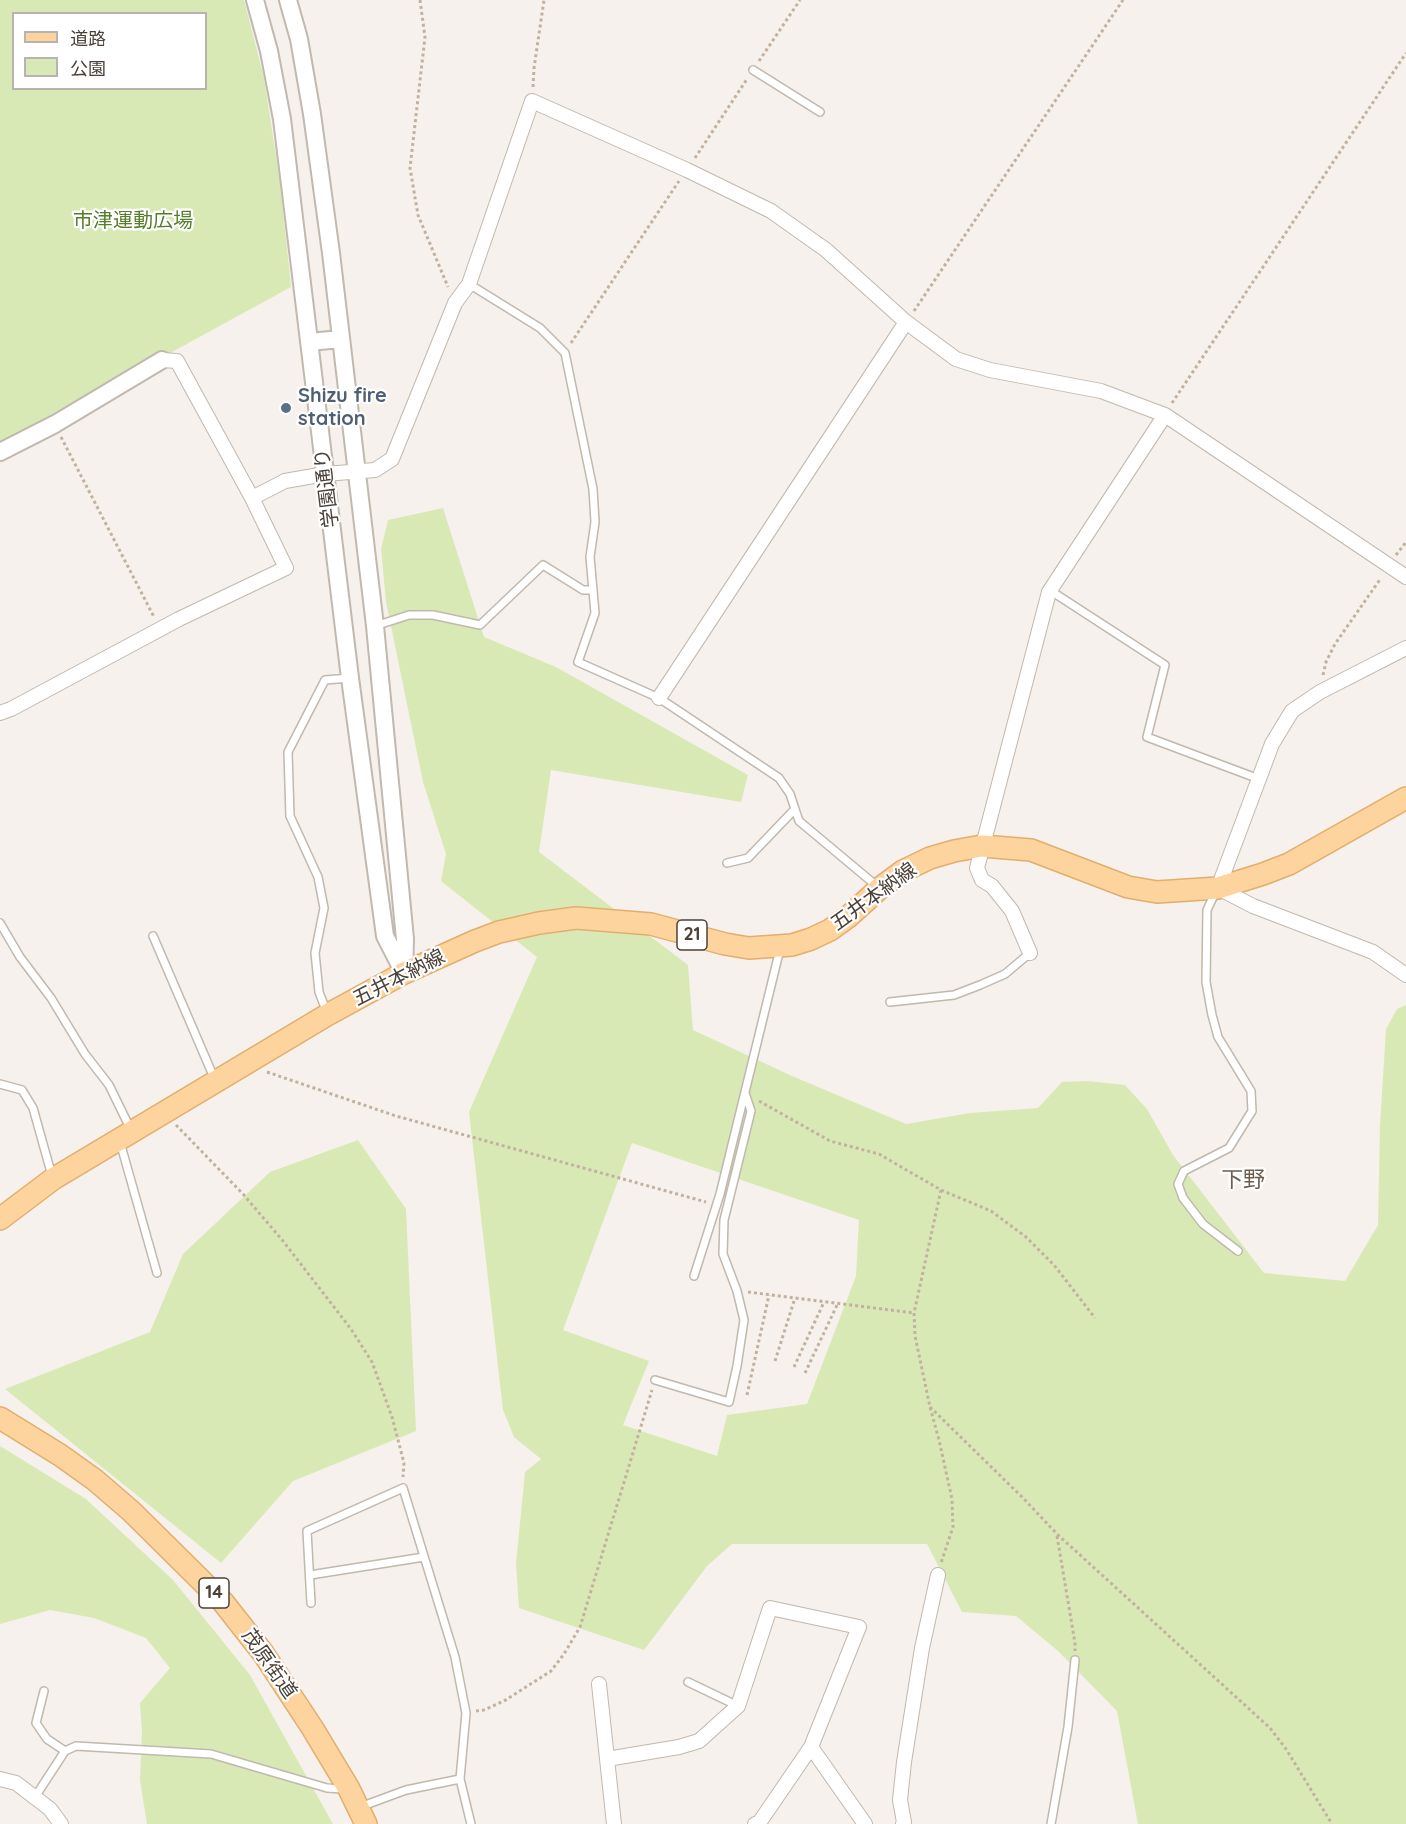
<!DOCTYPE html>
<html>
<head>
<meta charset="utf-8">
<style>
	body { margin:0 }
	#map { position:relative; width:1406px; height:1824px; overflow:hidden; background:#f6f1ec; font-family:Quicksand,"Noto Sans JP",sans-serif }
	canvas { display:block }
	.legend { position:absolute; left:12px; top:12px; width:195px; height:78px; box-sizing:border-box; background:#fff; border:2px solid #b7b3b0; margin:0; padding:8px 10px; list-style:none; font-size:18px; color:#4b4139 }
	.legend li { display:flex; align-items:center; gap:12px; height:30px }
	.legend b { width:30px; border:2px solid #b7b3b0 }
</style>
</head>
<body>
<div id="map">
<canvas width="1406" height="1824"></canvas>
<ul class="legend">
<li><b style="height:8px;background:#fdd49e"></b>道路</li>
<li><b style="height:16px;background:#d9e9b6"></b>公園</li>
</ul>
</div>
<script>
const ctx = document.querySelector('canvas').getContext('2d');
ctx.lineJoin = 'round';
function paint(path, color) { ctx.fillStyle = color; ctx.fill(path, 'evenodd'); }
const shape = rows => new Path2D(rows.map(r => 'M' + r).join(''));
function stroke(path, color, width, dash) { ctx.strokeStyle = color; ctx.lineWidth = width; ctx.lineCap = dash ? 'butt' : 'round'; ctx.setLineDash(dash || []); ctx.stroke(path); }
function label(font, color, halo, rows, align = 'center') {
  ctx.font = font + ' Quicksand,"Noto Sans JP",sans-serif'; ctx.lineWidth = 4.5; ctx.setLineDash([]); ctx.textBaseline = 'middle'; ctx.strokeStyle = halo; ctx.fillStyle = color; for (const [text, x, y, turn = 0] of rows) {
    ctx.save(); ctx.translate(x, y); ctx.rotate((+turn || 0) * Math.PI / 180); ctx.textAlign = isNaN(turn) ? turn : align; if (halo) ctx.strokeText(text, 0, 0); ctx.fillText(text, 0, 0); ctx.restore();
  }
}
paint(shape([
	[0,0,244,0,264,78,280,182,291,287,0,446],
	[14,14,206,14,206,88,14,88],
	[443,508,484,637,556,667,748,775,741,802,551,770,539,852,688,965,693,1030,792,1076,906,1124,970,1113,1038,1108,1062,1082,1087,1081,1125,1085,1147,1109,1173,1155,1264,1273,1345,1281,1378,1225,1380,1126,1386,1029,1397,1009,1406,1005,1406,1824,1138,1824,1117,1711,1058,1651,1016,1616,962,1612,927,1544,732,1544,707,1566,644,1650,519,1608,516,1564,525,1472,541,1459,514,1437,503,1410,469,1112,537,957,441,881,446,854,423,782,386,602,381,549,388,520],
	[632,1143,859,1220,856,1276,807,1404,727,1415,717,1456,623,1425,649,1361,563,1330],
	[358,1140,406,1209,416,1431,293,1481,221,1563,5,1389,150,1332,183,1254,270,1172],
	[0,1446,86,1499,173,1580,250,1675,333,1824,147,1824,140,1780,142,1732,140,1703,170,1668,146,1638,94,1618,50,1610,0,1624]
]), '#d9e9b6');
const service = shape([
	[753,70,820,112],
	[469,284,540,328,565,353,593,489,595,522,590,557,595,613,578,662,659,698,779,778,790,794,799,821,878,887],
	[1051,591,1165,665,1147,737,1259,779],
	[375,626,409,615,433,615,480,625,543,565,583,590,593,590],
	[727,863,748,858,795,809],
	[1215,893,1207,910,1206,982,1212,1015,1218,1037,1251,1091,1252,1111,1229,1148,1184,1171,1178,1184,1183,1198,1203,1224,1238,1251],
	[0,923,20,957,51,998,85,1054,109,1085,131,1130],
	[153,936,215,1080],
	[890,1002,954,995,980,985,1005,974,1030,953],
	[327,1013,319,992,315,953,324,908,318,877,290,816,288,752,325,680,350,678],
	[0,1084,22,1090,33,1108,52,1176],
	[120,1142,157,1273],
	[694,1276,720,1194,780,949],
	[655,1380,729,1402,737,1366,744,1320,737,1291,723,1254,724,1220,751,1111,745,1093],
	[310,1575,424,1557],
	[311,1603,307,1531,403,1488,455,1657,466,1713,460,1779,471,1824],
	[688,1682,738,1706],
	[44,1691,36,1723,47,1739,65,1751],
	[35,1797,65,1751,76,1746,211,1754,327,1788,343,1789],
	[360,1807,406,1790,460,1779],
	[1051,1824,1068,1727,1075,1660]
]);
const minor = shape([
	[252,498,285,481,325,474,375,470,392,459,455,303,469,284,532,101,687,170,771,211,826,250,906,322,956,359,990,370,1101,391,1165,415,1406,577],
	[1406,648,1320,692,1292,711,1272,744,1218,888,1253,906,1373,952,1406,975],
	[659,698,906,322],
	[0,713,11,709,179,619,286,568,252,498,177,361,162,360],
	[1030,953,1012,911,992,886,982,880,977,868,1049,592,1165,415],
	[599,1684,614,1824],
	[811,1747,865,1824],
	[607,1759,679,1747,699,1741,738,1706,770,1608,859,1627,811,1747,759,1823,755,1824],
	[0,1779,16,1783,50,1809,61,1824],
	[903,1824,904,1822,900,1800,904,1762,922,1648,938,1575]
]);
const tertiary = shape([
	[255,0,269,51,282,119,350,678,385,936,404,973],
	[288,0,299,39,312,114,331,253,375,626,405,939,404,972],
	[309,342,341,339],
	[0,452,55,424,162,360]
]);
const primary = shape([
	[0,1219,53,1179,327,1015,404,973,475,941,499,932,539,923,576,918,651,924,725,944,749,948,792,945,811,939,830,930,848,917,880,888,903,871,930,858,954,851,982,846,1031,850,1128,887,1157,892,1218,888,1263,874,1289,864,1406,798],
	[0,1418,60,1455,95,1480,131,1511,223,1602,263,1653,313,1729,349,1789,366,1824]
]);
stroke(service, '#c1b8ae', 10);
stroke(minor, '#c1b8ae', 16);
stroke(tertiary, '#c1b8ae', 20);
stroke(primary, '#e3ae6d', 24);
stroke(shape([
	[420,0,425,37,410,168,418,215,448,287],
	[759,61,800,0],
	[533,87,534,68,544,0],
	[695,158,747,79],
	[914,311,1123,0],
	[571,343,679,181],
	[1172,403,1406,53],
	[61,437,154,617],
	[1396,555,1406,542],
	[1323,675,1326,662,1335,644,1381,578],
	[267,1072,396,1116,706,1202],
	[759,1101,830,1141,879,1154,941,1190,991,1211,1026,1237,1054,1265,1095,1318],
	[176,1125,243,1194,283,1241,351,1329,372,1362,392,1417,404,1463,403,1477],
	[941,1190,914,1313,915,1336,930,1407,939,1440,952,1499,953,1527,941,1563],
	[748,1292,914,1313],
	[775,1361,795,1298],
	[794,1367,824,1302],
	[805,1373,838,1303],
	[747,1395,769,1295],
	[930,1407,1023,1498,1057,1534,1270,1728,1286,1749,1332,1824],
	[1057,1536,1075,1643,1075,1651],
	[476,1711,484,1710,504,1701,551,1671,564,1654,580,1627,652,1390]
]), '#c3b1a0', 3, [3, 3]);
stroke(service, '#fff', 7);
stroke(minor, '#fff', 14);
stroke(tertiary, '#fff', 16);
stroke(primary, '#fdd49e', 21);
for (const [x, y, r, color] of [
	[286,408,6,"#5c6f8a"]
]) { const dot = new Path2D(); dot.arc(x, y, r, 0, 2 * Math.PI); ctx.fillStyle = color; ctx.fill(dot); stroke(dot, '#fff', 2); }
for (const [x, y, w] of [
	[692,935,30],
	[214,1593,30]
]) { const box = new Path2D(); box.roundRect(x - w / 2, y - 15, w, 30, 4.5); ctx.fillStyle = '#fff'; ctx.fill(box); stroke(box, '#4b4139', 1.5); }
label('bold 18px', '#4b4139', null, [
	["21",692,935],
	["14",214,1593]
]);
label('20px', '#567d2c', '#fff', [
	["市津運動広場",133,221]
]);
label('bold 20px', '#4e5e75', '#fff', [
	["Shizu fire",298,396],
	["station",298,419]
], 'left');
label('20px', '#4b4139', '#fff', [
	["学園通り",327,488,-97],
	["五井本納線",874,897,-36],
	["五井本納線",399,978,-27],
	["茂原街道",269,1664,55]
]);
label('22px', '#6d5e51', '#fff', [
	["下野",1243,1180]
]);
</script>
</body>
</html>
